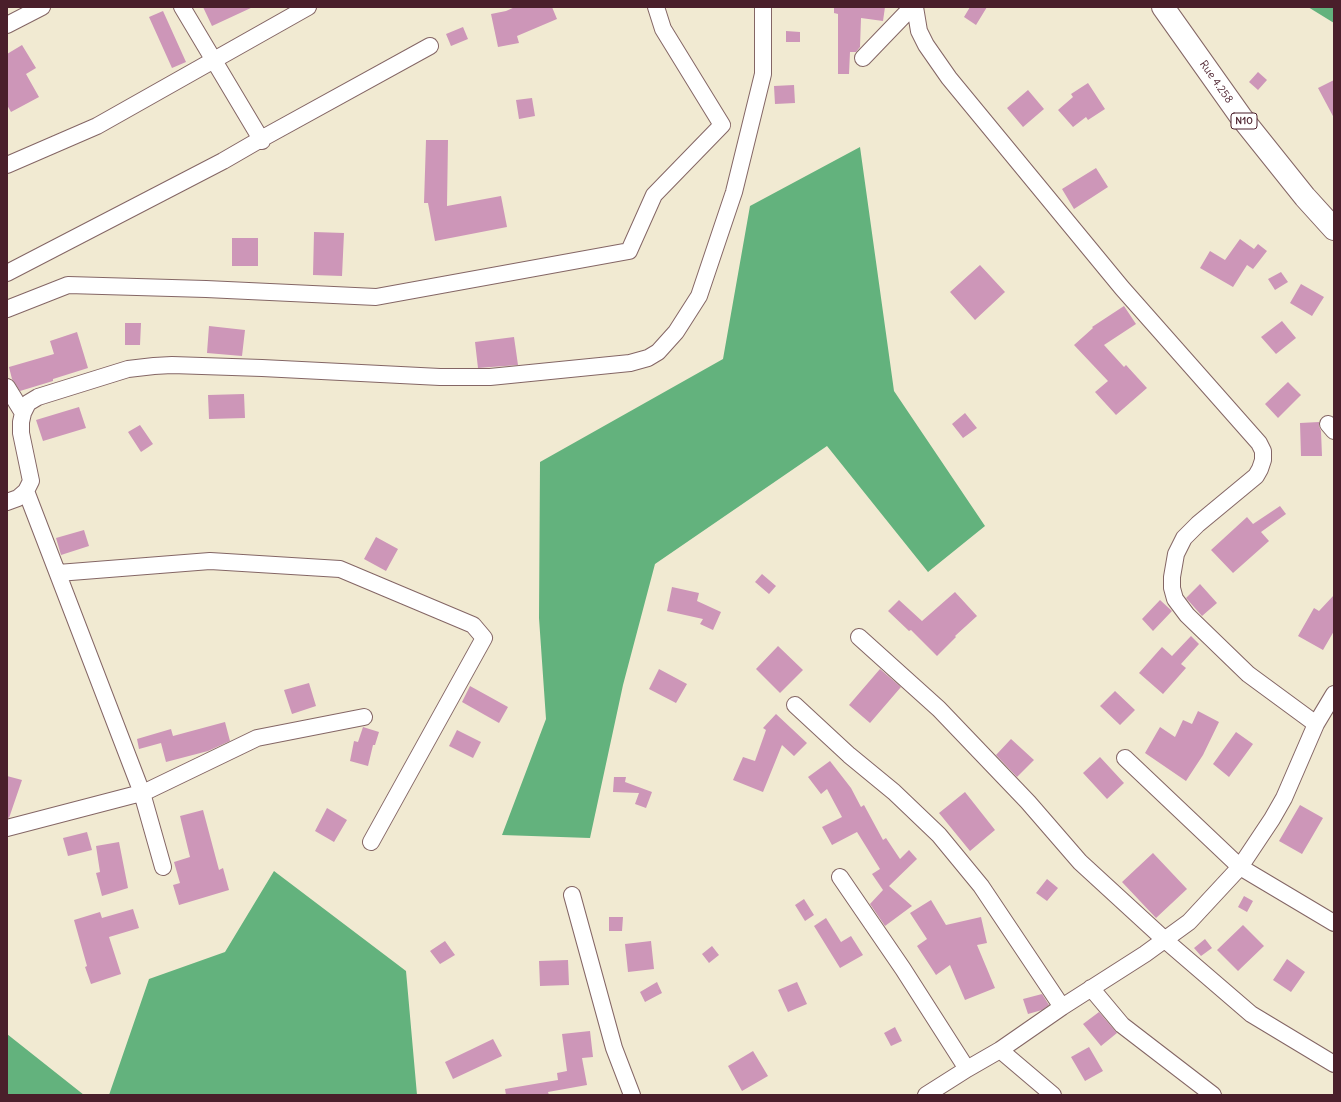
<!DOCTYPE html>
<html>
<head>
<meta charset="utf-8">
<style>
	body { margin:0 }
	#map { position:relative; width:1341px; height:1102px; overflow:hidden; background:#f1ead2; font-family:Delius,sans-serif }
	canvas { display:block }
	.frame { position:absolute; inset:0; border:8px solid #4a1f2b; pointer-events:none }
</style>
</head>
<body>
<div id="map">
<canvas width="1341" height="1102"></canvas>
<div class="frame"></div>
</div>
<script>
const ctx = document.querySelector('canvas').getContext('2d');
ctx.lineJoin = 'round';
function paint(path, color) { ctx.fillStyle = color; ctx.fill(path, 'evenodd'); }
const shape = rows => new Path2D(rows.map(r => 'M' + r).join(''));
function stroke(path, color, width, dash) { ctx.strokeStyle = color; ctx.lineWidth = width; ctx.lineCap = dash ? 'butt' : 'round'; ctx.setLineDash(dash || []); ctx.stroke(path); }
function label(font, color, halo, rows, align = 'center') {
  ctx.font = font + ' Delius,sans-serif'; ctx.lineWidth = 3.5; ctx.setLineDash([]); ctx.textBaseline = 'middle'; ctx.strokeStyle = halo; ctx.fillStyle = color; for (const [text, x, y, turn = 0] of rows) {
    ctx.save(); ctx.translate(x, y); ctx.rotate((+turn || 0) * Math.PI / 180); ctx.textAlign = isNaN(turn) ? turn : align; if (halo) ctx.strokeText(text, 0, 0); ctx.fillText(text, 0, 0); ctx.restore();
  }
}
paint(shape([
	[1308,7,1334,7,1334,23],
	[860,147,894,391,985,526,928,572,827,446,655,564,623,685,590,838,502,835,546,719,539,618,540,462,723,359,750,206],
	[274,871,406,971,417,1095,109,1095,149,979,225,952],
	[7,1034,84,1095,7,1095]
]), '#63b27d');
paint(shape([
	[203,7,253,7,212,26],
	[515,7,552,7,557,19,517,36,519,43,498,47,491,14,506,11],
	[834,7,885,7,883,21,861,18,860,47,856,52,850,52,849,74,838,74,838,14,834,13],
	[970,7,987,7,976,25,964,17],
	[163,11,186,62,172,68,149,17],
	[463,27,468,39,451,46,446,34],
	[786,31,800,32,800,42,786,42],
	[22,45,36,68,26,74,39,97,11,112,7,105,7,54],
	[1258,72,1267,80,1258,90,1249,82],
	[1334,80,1334,118,1318,88],
	[1088,83,1105,109,1088,120,1086,117,1073,127,1058,110,1073,97,1071,94],
	[794,85,795,103,775,104,774,86],
	[1028,90,1044,109,1023,127,1007,108],
	[532,98,535,116,519,119,516,100],
	[426,140,448,140,447,206,501,196,507,227,435,241,428,203,424,203],
	[1096,168,1108,187,1074,209,1062,189],
	[314,232,344,233,342,276,313,275],
	[232,238,258,238,258,266,232,266],
	[1240,239,1254,249,1258,244,1267,251,1253,269,1247,265,1233,287,1200,268,1210,251,1225,260],
	[980,265,1005,292,975,320,950,292],
	[1281,272,1288,282,1275,290,1268,279],
	[1301,284,1324,297,1312,316,1290,303],
	[1124,306,1136,324,1104,345,1124,367,1126,365,1147,388,1116,415,1095,392,1108,381,1074,345,1093,328,1092,327],
	[1282,321,1296,338,1276,354,1261,337],
	[125,323,141,323,140,345,125,345],
	[209,326,245,330,242,356,207,353],
	[77,332,88,368,53,379,53,381,20,391,12,379,9,367,54,354,50,341],
	[514,337,518,365,478,368,475,342],
	[1288,382,1301,395,1278,418,1265,404],
	[244,394,245,418,209,419,208,395],
	[79,407,86,428,43,441,36,420],
	[965,413,977,428,963,438,952,424],
	[1319,422,1319,426,1321,431,1322,456,1301,456,1300,423],
	[140,425,153,444,141,452,128,432],
	[1280,506,1286,514,1261,532,1269,541,1233,573,1211,550,1247,517,1253,524],
	[84,530,89,546,61,555,56,538],
	[376,537,398,549,386,571,364,559],
	[762,574,776,586,769,594,755,582],
	[1200,584,1217,603,1202,616,1186,598],
	[672,587,699,593,697,601,721,612,713,630,700,624,703,619,667,611],
	[955,592,977,616,955,636,956,637,937,656,911,630,909,631,888,611,899,600,922,621],
	[1334,595,1334,631,1323,650,1298,636,1314,608,1319,611],
	[1160,600,1172,611,1153,631,1142,619],
	[1191,636,1199,644,1181,664,1186,668,1163,694,1139,673,1162,647,1172,656],
	[778,646,803,670,780,693,756,669],
	[659,669,687,684,676,703,649,689],
	[880,669,901,687,870,723,849,705],
	[309,683,316,706,292,714,284,690],
	[470,686,508,707,499,723,462,702],
	[1115,691,1135,710,1120,725,1100,706],
	[1198,711,1219,722,1203,755,1186,781,1145,753,1160,727,1175,737,1183,720,1192,724],
	[776,714,807,743,794,756,782,745,763,792,733,780,743,757,755,761,766,730,763,728],
	[225,722,230,741,208,751,166,762,161,743,139,749,137,739,171,729,173,736],
	[363,727,379,732,375,745,373,745,368,766,350,761,354,741,358,742],
	[457,730,481,742,473,758,449,746],
	[1236,732,1253,744,1229,777,1213,764],
	[1011,739,1034,760,1017,777,996,755],
	[1100,757,1124,783,1107,799,1083,773],
	[830,761,851,788,861,807,864,805,883,840,886,838,900,859,909,850,917,859,889,886,912,906,885,926,870,904,883,890,872,874,880,869,857,832,832,845,822,827,842,817,827,789,821,794,808,777],
	[7,776,22,780,9,818,7,817],
	[614,777,626,777,625,782,652,792,646,808,635,804,639,793,613,792],
	[965,792,995,830,970,851,939,813],
	[1300,805,1323,818,1302,854,1279,841],
	[327,808,347,820,334,842,315,831],
	[203,810,219,870,223,868,229,890,179,905,173,885,180,883,174,862,190,857,180,816],
	[87,832,92,850,68,856,63,838],
	[119,842,128,888,102,896,96,873,100,872,96,846],
	[1153,853,1187,889,1156,918,1122,882],
	[1047,879,1058,888,1047,901,1036,893],
	[1244,896,1253,901,1247,912,1238,907],
	[804,899,814,915,805,921,795,905],
	[931,900,946,925,981,917,987,943,977,945,995,988,965,1000,950,965,936,975,917,946,927,939,910,913],
	[133,909,139,928,109,937,121,974,91,984,85,967,87,966,74,920,100,912,102,918],
	[609,917,623,917,622,931,609,931],
	[826,918,841,942,851,936,863,955,840,968,814,926],
	[1243,925,1264,946,1238,971,1217,950],
	[1205,939,1212,948,1201,956,1194,948],
	[445,941,455,955,440,964,430,951],
	[651,941,654,969,628,972,625,944],
	[712,946,719,955,709,963,702,954],
	[1287,959,1305,972,1291,992,1273,980],
	[568,960,569,985,540,986,539,961],
	[657,982,662,993,645,1002,640,992],
	[797,982,807,1004,788,1012,778,990],
	[1042,994,1049,1005,1042,1010,1028,1014,1023,999],
	[1099,1012,1117,1033,1101,1046,1083,1024],
	[895,1027,902,1041,891,1046,884,1033],
	[590,1031,593,1057,582,1058,587,1085,548,1092,549,1095,506,1095,505,1089,558,1080,557,1073,567,1071,562,1034],
	[493,1039,502,1056,453,1079,445,1062],
	[1089,1047,1103,1071,1085,1081,1071,1057],
	[753,1051,768,1076,742,1091,728,1066]
]), '#cd96b8');
const minor = shape([
	[182,7,262,141],
	[915,7,919,31,926,45,949,78,1122,288,1259,443,1263,451,1263,460,1260,469,1256,476,1198,524,1184,538,1176,554,1172,577,1172,588,1175,599,1187,615,1248,674,1316,724],
	[7,25,42,7],
	[863,58,912,7],
	[7,165,97,126,308,7],
	[7,273,223,161,261,139,430,46],
	[7,309,68,285,206,289,376,297,629,251,654,195,722,125,663,29,656,7],
	[7,387,23,413],
	[1328,424,1334,431],
	[26,491,142,793,163,867],
	[7,502,18,498,26,491,31,481,21,433,21,422,23,413,28,403,38,397,128,369,154,366,172,365,262,368,440,377,490,377,630,363,648,358,658,352,676,332,699,296,734,192,763,74,763,7],
	[58,573,210,561,340,569,473,625,484,638,371,842],
	[859,637,939,709,1028,802,1080,862,1165,940,1251,1014,1334,1064],
	[795,705,849,755,894,792,939,835,981,886,1062,1007],
	[1125,758,1240,867,1334,923],
	[7,828,145,792,257,738,364,717],
	[840,877,903,969,967,1069],
	[572,895,614,1048,632,1095],
	[1091,988,1122,1025,1213,1095],
	[1000,1050,1053,1095],
	[926,1095,967,1069,1000,1050,1062,1007,1145,954,1189,922,1240,867,1272,819,1284,798,1316,724,1334,694]
]);
const highway = shape([
	[1163,7,1241,117,1305,197,1334,229]
]);
stroke(minor, '#846665', 18);
stroke(highway, '#846665', 24);
stroke(minor, '#fff', 16);
stroke(highway, '#fff', 22);
for (const [x, y, w] of [
	[1244,121,26]
]) { const box = new Path2D(); box.roundRect(x - w / 2, y - 8, w, 16, 3); ctx.fillStyle = '#fff'; ctx.fill(box); stroke(box, '#4a1f2b', 1); }
label('bold 10px', '#4a1f2b', null, [
	["N10",1244,121]
]);
label('11px', '#4a1f2b', '#fff', [
	["Rue 4.258",1216,82,55]
]);
</script>
</body>
</html>
